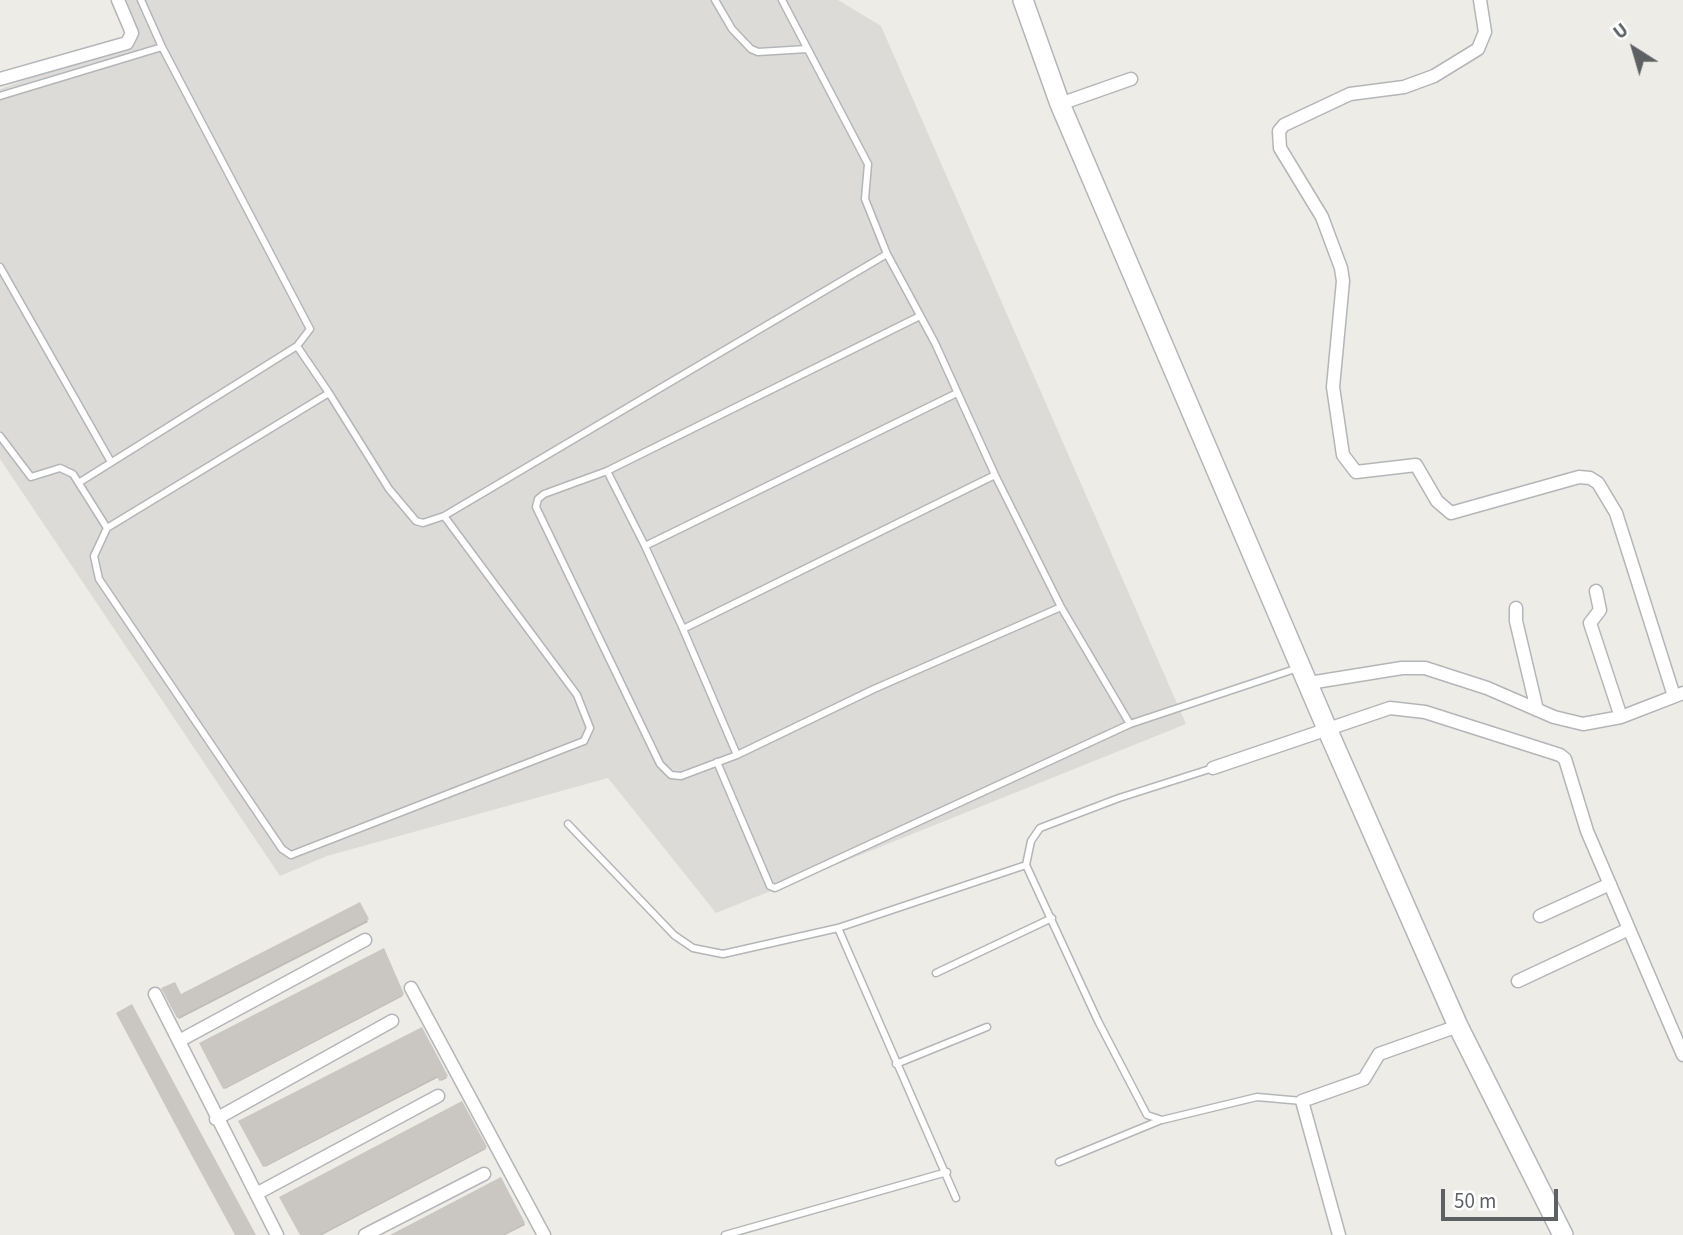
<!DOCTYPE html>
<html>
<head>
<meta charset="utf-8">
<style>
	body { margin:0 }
	#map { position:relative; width:1683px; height:1235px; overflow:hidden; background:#eeece6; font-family:"Source Sans 3",sans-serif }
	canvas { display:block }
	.north { position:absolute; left:1599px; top:14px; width:70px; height:70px; -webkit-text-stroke:5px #fff; paint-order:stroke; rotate:323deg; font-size:19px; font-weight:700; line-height:28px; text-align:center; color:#5d6164 }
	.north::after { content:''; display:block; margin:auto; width:24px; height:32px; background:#5d6164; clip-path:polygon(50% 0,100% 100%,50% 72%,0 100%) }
	.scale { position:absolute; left:1441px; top:1189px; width:117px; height:32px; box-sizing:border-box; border:4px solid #5d6164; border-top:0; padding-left:9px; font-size:21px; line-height:24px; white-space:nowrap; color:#5d6164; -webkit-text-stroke:5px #fff; paint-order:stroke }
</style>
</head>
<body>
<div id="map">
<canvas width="1683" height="1235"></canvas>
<div class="north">U</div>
<div class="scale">50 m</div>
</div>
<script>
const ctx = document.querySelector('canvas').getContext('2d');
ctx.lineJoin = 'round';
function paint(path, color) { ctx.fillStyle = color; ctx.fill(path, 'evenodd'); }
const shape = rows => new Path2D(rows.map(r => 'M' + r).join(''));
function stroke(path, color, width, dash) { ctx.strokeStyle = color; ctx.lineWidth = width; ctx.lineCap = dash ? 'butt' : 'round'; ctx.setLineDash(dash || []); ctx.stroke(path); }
paint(shape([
	[114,0,838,0,881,26,1186,724,716,913,608,778,327,856,280,876,0,459,0,89,131,41]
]), '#dddbd8');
paint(shape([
	[359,905,368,922,179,1019,164,989,180,997],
	[384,951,403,996,225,1089,201,1044],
	[421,1029,447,1078,441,1081,439,1077,265,1167,241,1122],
	[461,1104,486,1149,322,1235,301,1235],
	[500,1179,525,1225,505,1235,394,1235]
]), '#0003');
paint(shape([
	[360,902,369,919,177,1018,161,988,175,982,181,994],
	[384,948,404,994,223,1089,199,1043],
	[132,1004,196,1124,256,1235,235,1235,192,1156,116,1013],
	[422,1027,448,1076,439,1081,437,1076,263,1167,238,1121],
	[462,1101,487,1147,319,1235,300,1235,279,1197],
	[501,1177,525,1223,503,1235,390,1235]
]), '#cac7c2');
const lane = shape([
	[715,0,732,29,751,49,758,52,807,49],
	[782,0,868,164,865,199,887,254,935,343,995,475,1061,607,1130,724],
	[0,96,162,47],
	[0,267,111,462],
	[297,346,329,393,389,489,416,521,423,523,444,516,577,695,590,728,584,741,291,855,282,849,99,579,94,556,107,528,329,393],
	[0,436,31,477,60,468,73,474,107,528],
	[607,471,544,494,538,499,536,507,660,764,671,775,681,776,737,755,874,689,1061,607],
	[80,482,297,346,310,329,162,47,141,0],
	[444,516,887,254],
	[645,546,607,471,920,316],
	[683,629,645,546,957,393],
	[737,755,683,629,995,475],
	[717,762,770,886,775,888,1130,724,1298,668],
	[1213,768,1119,798,1040,828,1031,841,1026,865,1098,1021,1147,1115,1162,1120,1257,1097,1302,1101],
	[568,824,674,935,693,948,723,954,838,928,1026,865],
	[838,928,956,1198],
	[936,973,1052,918],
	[896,1064,987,1027],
	[1059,1162,1161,1120],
	[725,1235,947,1172]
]);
const street = shape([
	[1480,0,1485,32,1478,49,1434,76,1404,87,1350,94,1284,125,1279,131,1280,148,1322,217,1341,268,1343,281,1333,387,1343,455,1356,472,1416,465,1437,501,1451,513,1579,477,1590,478,1598,483,1616,513,1674,696],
	[0,79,127,43,132,33,118,0],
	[1060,104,1131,79],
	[1596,591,1600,610,1590,623,1621,717],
	[1516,608,1516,621,1537,710],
	[1309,683,1402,668,1425,668,1487,688,1554,717,1583,724,1621,717,1683,693],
	[1213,768,1390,708,1425,712,1560,755,1565,759,1587,831,1683,1055],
	[1540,916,1610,884],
	[1518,981,1629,929],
	[411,988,544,1235],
	[155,994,277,1235],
	[179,1041,365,940],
	[216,1119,392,1021],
	[256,1194,438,1096],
	[365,1235,484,1174],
	[1339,1235,1302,1101,1364,1079,1379,1054,1458,1026]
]);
const secondary = shape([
	[1023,0,1060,104,1328,731,1458,1026,1563,1235]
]);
stroke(lane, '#b3b6b9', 9);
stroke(street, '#b3b6b9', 15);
stroke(secondary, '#b2b5b9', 22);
stroke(lane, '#fff', 6);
stroke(street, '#fff', 12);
stroke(secondary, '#fff', 19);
</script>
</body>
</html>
